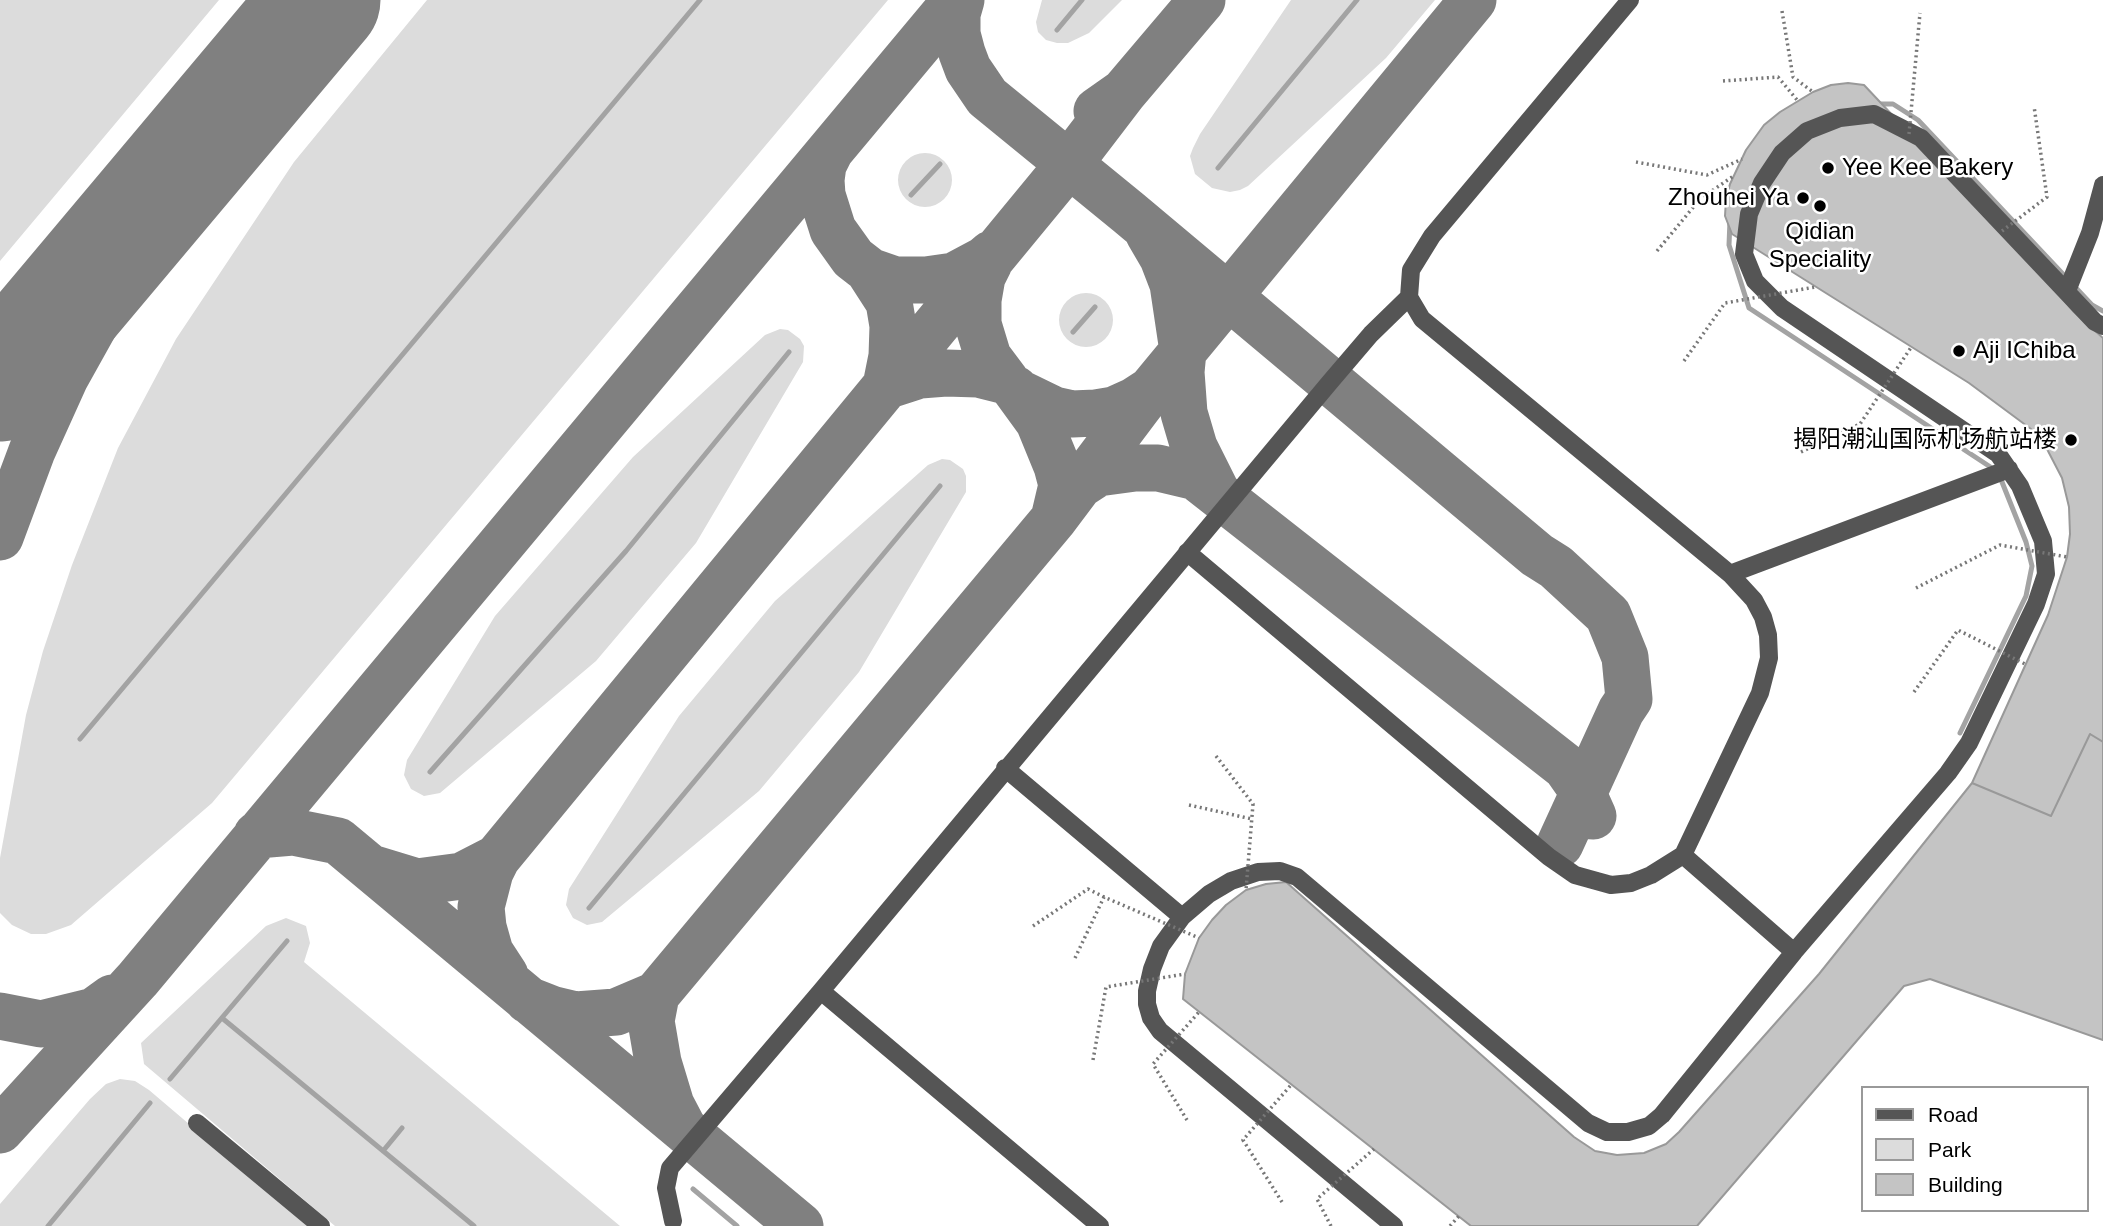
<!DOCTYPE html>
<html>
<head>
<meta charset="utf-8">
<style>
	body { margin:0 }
	#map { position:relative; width:2103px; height:1226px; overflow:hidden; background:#fff; font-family:Helvetica,sans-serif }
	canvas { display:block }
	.legend { position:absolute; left:1861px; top:1086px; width:228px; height:126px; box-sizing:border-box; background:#fff; border:2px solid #999; margin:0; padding:9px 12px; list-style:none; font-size:21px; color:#000 }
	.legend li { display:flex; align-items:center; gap:14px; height:35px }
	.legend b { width:35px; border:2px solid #999 }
</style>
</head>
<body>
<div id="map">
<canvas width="2103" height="1226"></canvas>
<ul class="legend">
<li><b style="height:9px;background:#555"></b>Road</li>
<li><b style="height:19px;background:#dcdcdc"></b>Park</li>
<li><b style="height:19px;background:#c4c4c4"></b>Building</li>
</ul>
</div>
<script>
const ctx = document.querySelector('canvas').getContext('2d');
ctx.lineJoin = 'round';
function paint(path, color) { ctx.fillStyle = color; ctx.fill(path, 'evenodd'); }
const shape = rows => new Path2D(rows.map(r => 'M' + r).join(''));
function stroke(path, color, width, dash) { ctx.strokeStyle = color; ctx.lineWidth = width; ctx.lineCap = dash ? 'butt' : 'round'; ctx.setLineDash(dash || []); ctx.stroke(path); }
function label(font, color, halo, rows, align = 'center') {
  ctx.font = font + ' Helvetica,"Noto Sans SC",sans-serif'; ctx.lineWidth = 5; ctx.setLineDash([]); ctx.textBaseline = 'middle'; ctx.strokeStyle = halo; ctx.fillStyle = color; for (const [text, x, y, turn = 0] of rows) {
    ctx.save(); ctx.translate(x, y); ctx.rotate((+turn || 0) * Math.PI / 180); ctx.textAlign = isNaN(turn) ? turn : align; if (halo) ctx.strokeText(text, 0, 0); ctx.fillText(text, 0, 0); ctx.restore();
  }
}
paint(shape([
	[0,0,219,0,0,261],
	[427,0,888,0,212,803,71,925,46,934,31,934,12,925,0,913,0,858,26,715,43,651,72,565,118,448,176,339,294,162],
	[1042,0,1122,0,1089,33,1068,43,1057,43,1046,40,1038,32,1036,22],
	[1291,0,1435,0,1386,58,1248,186,1240,190,1230,192,1212,188,1195,174,1190,156,1193,148,1200,134],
	'898 180a27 27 0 1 1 54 0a27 27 0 1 1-54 0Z',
	'1059 320a27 27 0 1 1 54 0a27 27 0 1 1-54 0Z',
	[780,329,788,330,800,339,804,346,803,362,696,543,596,661,440,793,424,796,411,789,404,775,407,760,495,616,633,457,765,335],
	[942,459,950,460,963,469,966,476,966,492,859,672,759,791,602,922,587,925,573,918,566,905,569,889,679,716,775,601,928,465],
	[286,918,306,926,310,943,304,962,620,1226,335,1226,144,1064,141,1043,266,926],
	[120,1079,135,1081,149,1090,309,1226,0,1226,0,1204,90,1099,106,1084]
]), '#dcdcdc');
stroke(shape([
	[1057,30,1082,0],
	[1876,104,1893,104,1918,120,2092,305,2103,311],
	[1218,168,1357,0],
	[911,195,940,164],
	[1730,220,1729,245,1749,308,1998,472,2026,542,2032,566,2026,596,1960,733],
	[1073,332,1095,307],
	[80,739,700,0],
	[430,772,626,551,789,352],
	[589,908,940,486],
	[222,1018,474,1226],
	[170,1079,287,941],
	[383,1151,402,1128],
	[693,1189,737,1226],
	[48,1226,150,1103]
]), '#a3a3a3', 5);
stroke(shape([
	[961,0,957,14,957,34,962,53,968,69,987,97,1129,213,1537,555,1556,567,1608,615,1625,657,1629,699,1621,711,1560,844],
	[1097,111,1124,92,1202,0],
	[830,151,823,165,821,180,822,195,833,230,853,258,893,289],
	[1149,234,1163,258,1173,284,1183,351,1181,372,1184,413,1194,447,1217,493],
	[989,263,982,277,978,300,978,324,988,357,1006,381],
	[869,271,895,280,926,280,954,276,984,260,991,254],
	[869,271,889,302,893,326,892,356,886,386,920,375,946,373,978,374,1006,381],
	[1015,389,1039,422,1057,466,1062,485,1054,519],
	[1019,393,1054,410,1072,414,1096,413,1114,410,1134,401,1151,390,1473,0],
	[1078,486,1098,473,1135,468,1158,468,1196,477,1566,767,1580,787,1593,816],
	[0,537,32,451,65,378,99,317,133,258,177,191,263,70],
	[257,835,293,832,338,841,800,1226],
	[497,858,490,872,481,907,483,927,490,952,505,975],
	[371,868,417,882,462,876,497,858,1069,164,1124,92],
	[656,995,651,1021,658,1062,671,1105,682,1126],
	[528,1000,551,1009,576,1015,616,1012,656,995,1054,519,1151,390],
	[0,1016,41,1024,94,1011,112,998],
	[0,1130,138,979,956,0]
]), '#808080', 47);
stroke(shape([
	[0,383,322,0]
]), '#808080', 117);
const building = shape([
	[1848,83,1864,85,2038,270,2074,312,2103,338,2103,742,2090,734,2051,816,1972,783,2048,615,2067,557,2070,534,2069,507,2062,478,2048,451,2031,429,1969,383,1732,234,1725,216,1726,199,1730,184,1746,150,1764,125,1780,112,1813,92,1831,85,1848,83],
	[2090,734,2103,742,2103,1040,1930,979,1904,986,1697,1226,1471,1226,1183,999,1185,974,1199,938,1212,920,1226,905,1246,890,1266,884,1286,882,1574,1137,1595,1151,1617,1155,1644,1153,1666,1144,1679,1132,1819,974,1972,783,2051,816,2090,734]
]);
paint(building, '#c4c4c4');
stroke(building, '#999', 2);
stroke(shape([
	[1782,11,1793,77,1813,92],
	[1723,81,1778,77,1798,101],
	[1636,162,1707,175,1742,159],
	[1657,251,1700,199,1735,175],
	[1189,805,1252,819],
	[1033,926,1088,889,1104,897],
	[1450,1226,1459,1216]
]), '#777', 3.5, [2, 3.5]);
stroke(shape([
	[2067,291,2090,233,2103,185],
	[1187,552,1549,857,1575,875,1611,885,1631,883,1651,875,1683,855,1760,693,1769,658,1768,635,1763,617,1754,600,1730,574,1422,319,1409,297,1411,270,1432,236,1630,0],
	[1730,574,2009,469],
	[1005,768,1182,917],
	[1683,855,1794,952],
	[821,991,1100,1226],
	[197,1123,321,1226],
	[673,1221,666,1188,670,1168,821,991,1330,382,1371,334,1409,297],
	[1394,1226,1160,1031,1151,1018,1147,1004,1147,991,1152,969,1161,946,1182,917,1209,894,1231,881,1258,872,1280,871,1297,877,1588,1123,1607,1132,1628,1132,1649,1126,1662,1115,1794,952,1948,773,1969,743,2036,604,2046,574,2043,541,2020,486,1998,454,1782,308,1755,281,1744,254,1749,214,1762,183,1782,153,1807,131,1840,118,1874,114,1921,138,2095,322,2103,326]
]), '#555', 18);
stroke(shape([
	[1909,134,1920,13],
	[2002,231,2047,197,2034,106],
	[1684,361,1725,303,1815,287],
	[1801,452,1860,424,1912,346],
	[1916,588,2000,545,2067,557],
	[1914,692,1958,630,2025,664],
	[1216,756,1253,804,1246,890],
	[1075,958,1104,897,1199,938],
	[1093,1060,1106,987,1185,974],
	[1187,1120,1153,1064,1199,1012],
	[1282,1202,1243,1140,1291,1085],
	[1331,1226,1317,1199,1374,1149]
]), '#777', 3.5, [2, 3.5]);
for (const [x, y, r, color] of [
	[1828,168,7,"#000"],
	[1803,198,7,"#000"],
	[1820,206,7,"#000"],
	[1959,351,7,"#000"],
	[2071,440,7,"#000"]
]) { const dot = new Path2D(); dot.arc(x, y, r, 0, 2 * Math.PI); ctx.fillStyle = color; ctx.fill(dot); stroke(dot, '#fff', 2.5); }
label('24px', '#000', '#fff', [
	["Yee Kee Bakery",1842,168],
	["Zhouhei Ya",1789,198,"right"],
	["Qidian",1820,232,"center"],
	["Speciality",1820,260,"center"],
	["Aji IChiba",1973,351],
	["揭阳潮汕国际机场航站楼",2057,440,"right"]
], 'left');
</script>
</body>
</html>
